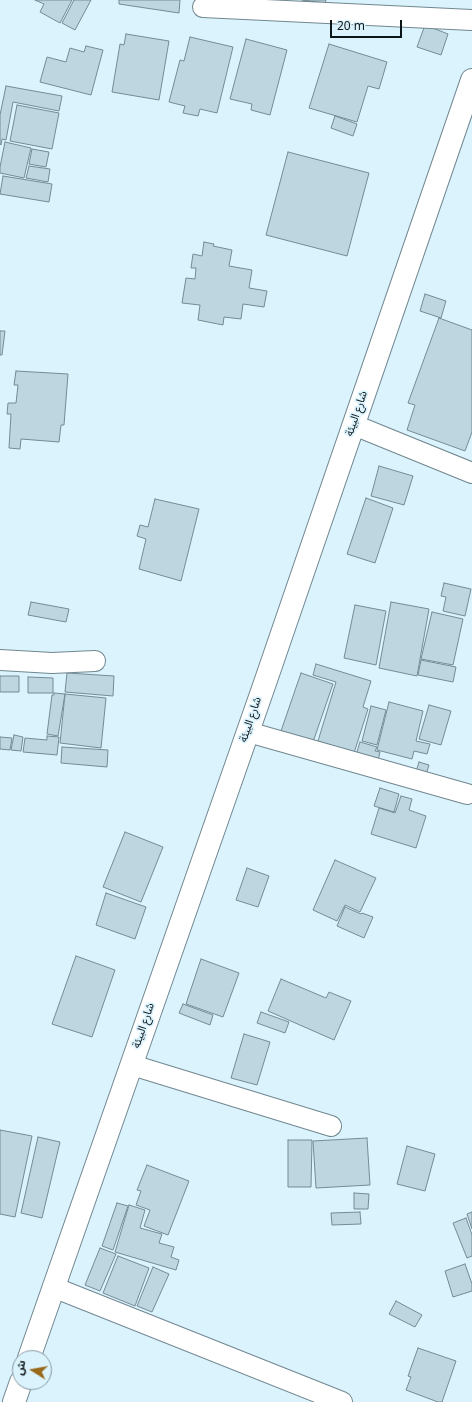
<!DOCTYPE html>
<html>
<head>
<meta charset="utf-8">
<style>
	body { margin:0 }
	#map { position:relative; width:472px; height:1402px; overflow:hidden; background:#dbf3fd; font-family:Georgia,"Noto Sans Arabic",serif }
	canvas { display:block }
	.north { position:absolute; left:12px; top:1350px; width:40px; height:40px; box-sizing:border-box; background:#dbf3fd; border:1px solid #889aa1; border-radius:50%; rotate:281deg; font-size:11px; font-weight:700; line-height:16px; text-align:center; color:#0c1518 }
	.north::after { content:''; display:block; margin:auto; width:14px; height:18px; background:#9a6a1c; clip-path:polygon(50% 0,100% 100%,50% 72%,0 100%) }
	.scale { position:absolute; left:330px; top:20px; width:72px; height:18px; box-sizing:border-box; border:2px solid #0c1518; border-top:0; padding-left:5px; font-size:12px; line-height:14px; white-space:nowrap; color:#0c1518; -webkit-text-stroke:3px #dbf3fd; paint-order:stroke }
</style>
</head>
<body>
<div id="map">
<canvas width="472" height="1402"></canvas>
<div class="north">ش</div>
<div class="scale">20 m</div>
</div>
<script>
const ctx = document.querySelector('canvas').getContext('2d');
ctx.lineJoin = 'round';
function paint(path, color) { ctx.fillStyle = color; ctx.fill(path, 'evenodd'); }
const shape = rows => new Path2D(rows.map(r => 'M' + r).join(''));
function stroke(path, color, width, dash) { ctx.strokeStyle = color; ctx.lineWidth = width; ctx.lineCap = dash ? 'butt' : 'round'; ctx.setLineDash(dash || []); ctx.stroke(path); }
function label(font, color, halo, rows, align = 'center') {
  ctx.font = font + ' Georgia,"Noto Sans Arabic",serif'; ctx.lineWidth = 3.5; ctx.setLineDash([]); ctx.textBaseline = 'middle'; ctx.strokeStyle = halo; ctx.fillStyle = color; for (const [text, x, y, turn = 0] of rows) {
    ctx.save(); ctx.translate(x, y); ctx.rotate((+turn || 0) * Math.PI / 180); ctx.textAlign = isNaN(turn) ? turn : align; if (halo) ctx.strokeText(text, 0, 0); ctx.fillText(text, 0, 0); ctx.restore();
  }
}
const building = shape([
	[35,0,72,0,60,23,40,12,44,4,35,0],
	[74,0,91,0,75,30,62,23,74,0],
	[119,0,180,0,179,13,119,4,119,0],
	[302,0,326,0,325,3,302,0],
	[425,25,448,34,441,55,417,47,425,25],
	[126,34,169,41,159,100,112,92,120,44,124,45,126,34],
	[190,37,233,47,217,113,200,109,198,116,183,113,185,106,169,102,180,60,184,61,190,37],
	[246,39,287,50,270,115,251,110,252,104,230,99,246,39],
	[329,44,387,62,379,89,368,86,357,122,309,108,329,44],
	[86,46,103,50,91,95,40,82,47,57,66,62,70,48,84,52,86,46],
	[6,86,62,96,59,111,13,102,6,140,2,139,1,145,0,144,0,115,6,86],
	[17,105,59,113,52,149,10,141,17,105],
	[335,116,357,124,353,136,331,128,335,116],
	[5,142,31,148,24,178,0,173,0,167,5,142],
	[32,149,49,152,46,167,29,164,32,149],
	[288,152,369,173,347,256,266,235,288,152],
	[29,166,50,169,48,182,26,178,29,166],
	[3,176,52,184,49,202,0,194,3,176],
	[204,242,214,244,213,246,232,250,229,266,252,270,249,288,267,291,264,307,243,304,241,319,224,317,223,325,198,320,200,305,182,303,186,278,195,279,196,268,191,268,193,254,202,256,204,242],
	[425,294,446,301,441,318,420,311,425,294],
	[439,318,472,330,472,432,465,451,407,430,415,405,408,403,439,318],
	[0,331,5,331,2,355,0,355,0,331],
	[16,371,68,374,64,425,61,425,59,442,21,439,20,449,9,448,11,414,7,414,8,403,16,403,18,385,14,385,16,371],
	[379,466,413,476,404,505,371,496,379,466],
	[366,498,393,508,375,563,347,554,366,498],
	[155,499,199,509,181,581,139,569,146,539,137,536,140,525,148,527,155,499],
	[444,583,471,589,465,616,443,611,446,597,441,596,444,583],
	[31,602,69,609,66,622,28,615,31,602],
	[391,602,429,609,417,676,379,668,391,602],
	[355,605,386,611,376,665,344,658,355,605],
	[432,612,463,619,453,665,421,659,432,612],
	[421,660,456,667,453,682,418,675,421,660],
	[316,664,371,681,363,707,368,709,354,753,318,741,336,682,313,675,316,664],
	[67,673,114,676,113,696,65,692,67,673],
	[301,673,333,684,313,742,281,731,301,673],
	[0,676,19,676,19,692,0,692,0,676],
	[28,677,53,678,53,693,28,693,28,677],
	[54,693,65,694,58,736,47,734,52,695,54,695,54,693],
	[65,694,106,698,101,748,60,743,65,694],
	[389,702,423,711,416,741,430,744,427,754,414,751,412,759,377,750,389,702],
	[429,705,451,711,441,745,419,739,429,705],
	[371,706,386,710,377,745,362,741,371,706],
	[14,735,23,737,21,751,11,750,14,735],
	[47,736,59,737,57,755,23,752,25,738,47,740,47,736],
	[0,737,12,738,10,750,0,749,0,737],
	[360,742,377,747,375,751,380,752,378,761,356,755,360,742],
	[62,747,108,750,107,767,61,763,62,747],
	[419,762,429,765,425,778,415,775,419,762],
	[380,788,399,794,394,812,374,806,380,788],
	[401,796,412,799,409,810,426,816,416,848,371,834,379,808,395,813,401,796],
	[125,832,163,847,141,902,103,887,125,832],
	[335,860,376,878,360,912,345,905,337,921,313,910,335,860],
	[247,868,269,876,258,907,236,900,247,868],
	[106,893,146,907,135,939,96,925,106,893],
	[345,907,361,914,362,913,373,917,364,938,337,926,345,907],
	[76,956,115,970,92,1037,52,1024,76,956],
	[201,959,239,973,223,1017,186,1004,201,959],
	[281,979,326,998,329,992,351,1001,334,1040,268,1011,281,979],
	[183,1004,213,1015,210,1025,179,1013,183,1004],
	[261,1012,289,1022,285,1033,257,1023,261,1012],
	[244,1034,270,1042,257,1085,231,1078,244,1034],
	[0,1130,32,1136,15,1217,0,1214,0,1130],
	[38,1137,60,1142,42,1218,21,1213,38,1137],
	[367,1138,370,1185,316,1188,313,1141,367,1138],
	[288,1140,312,1140,311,1187,288,1187,288,1140],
	[407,1146,435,1154,425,1191,397,1184,407,1146],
	[147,1165,189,1181,168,1235,144,1226,150,1210,136,1205,141,1191,137,1190,147,1165],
	[354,1193,369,1194,368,1209,354,1209,354,1193],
	[117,1203,128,1206,113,1250,102,1246,117,1203],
	[129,1205,145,1210,140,1228,162,1234,159,1243,174,1247,171,1257,179,1260,176,1270,115,1252,129,1205],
	[360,1212,361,1224,332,1225,331,1213,360,1212],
	[472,1212,472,1229,467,1214,472,1212],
	[466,1218,472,1235,472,1256,467,1258,453,1223,466,1218],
	[100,1248,116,1254,100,1291,85,1285,100,1248],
	[118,1256,149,1268,135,1306,103,1293,118,1256],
	[465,1264,472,1284,472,1291,453,1297,445,1271,465,1264],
	[153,1267,169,1274,152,1312,137,1306,153,1267],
	[396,1301,422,1315,415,1327,389,1314,396,1301],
	[418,1348,456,1361,442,1402,438,1402,406,1390,411,1377,408,1376,418,1348]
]);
paint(building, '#bed6e0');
stroke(building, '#758b94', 1);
const street = shape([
	[203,7,472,20],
	[354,425,472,473],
	[0,660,52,663,95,661],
	[248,732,467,794],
	[132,1065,331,1126],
	[53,1287,342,1402]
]);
const secondary = shape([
	[29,1358,266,680,472,80],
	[14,1402,21,1382]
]);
stroke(street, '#718790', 22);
stroke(secondary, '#718790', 24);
stroke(street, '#fff', 20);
stroke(secondary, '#fff', 22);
label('11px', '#0c1518', '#dbf3fd', [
	["شارع البيئة",358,414,-71],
	["شارع البيئة",252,720,-71],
	["شارع البيئة",145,1026,-71]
]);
</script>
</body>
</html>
